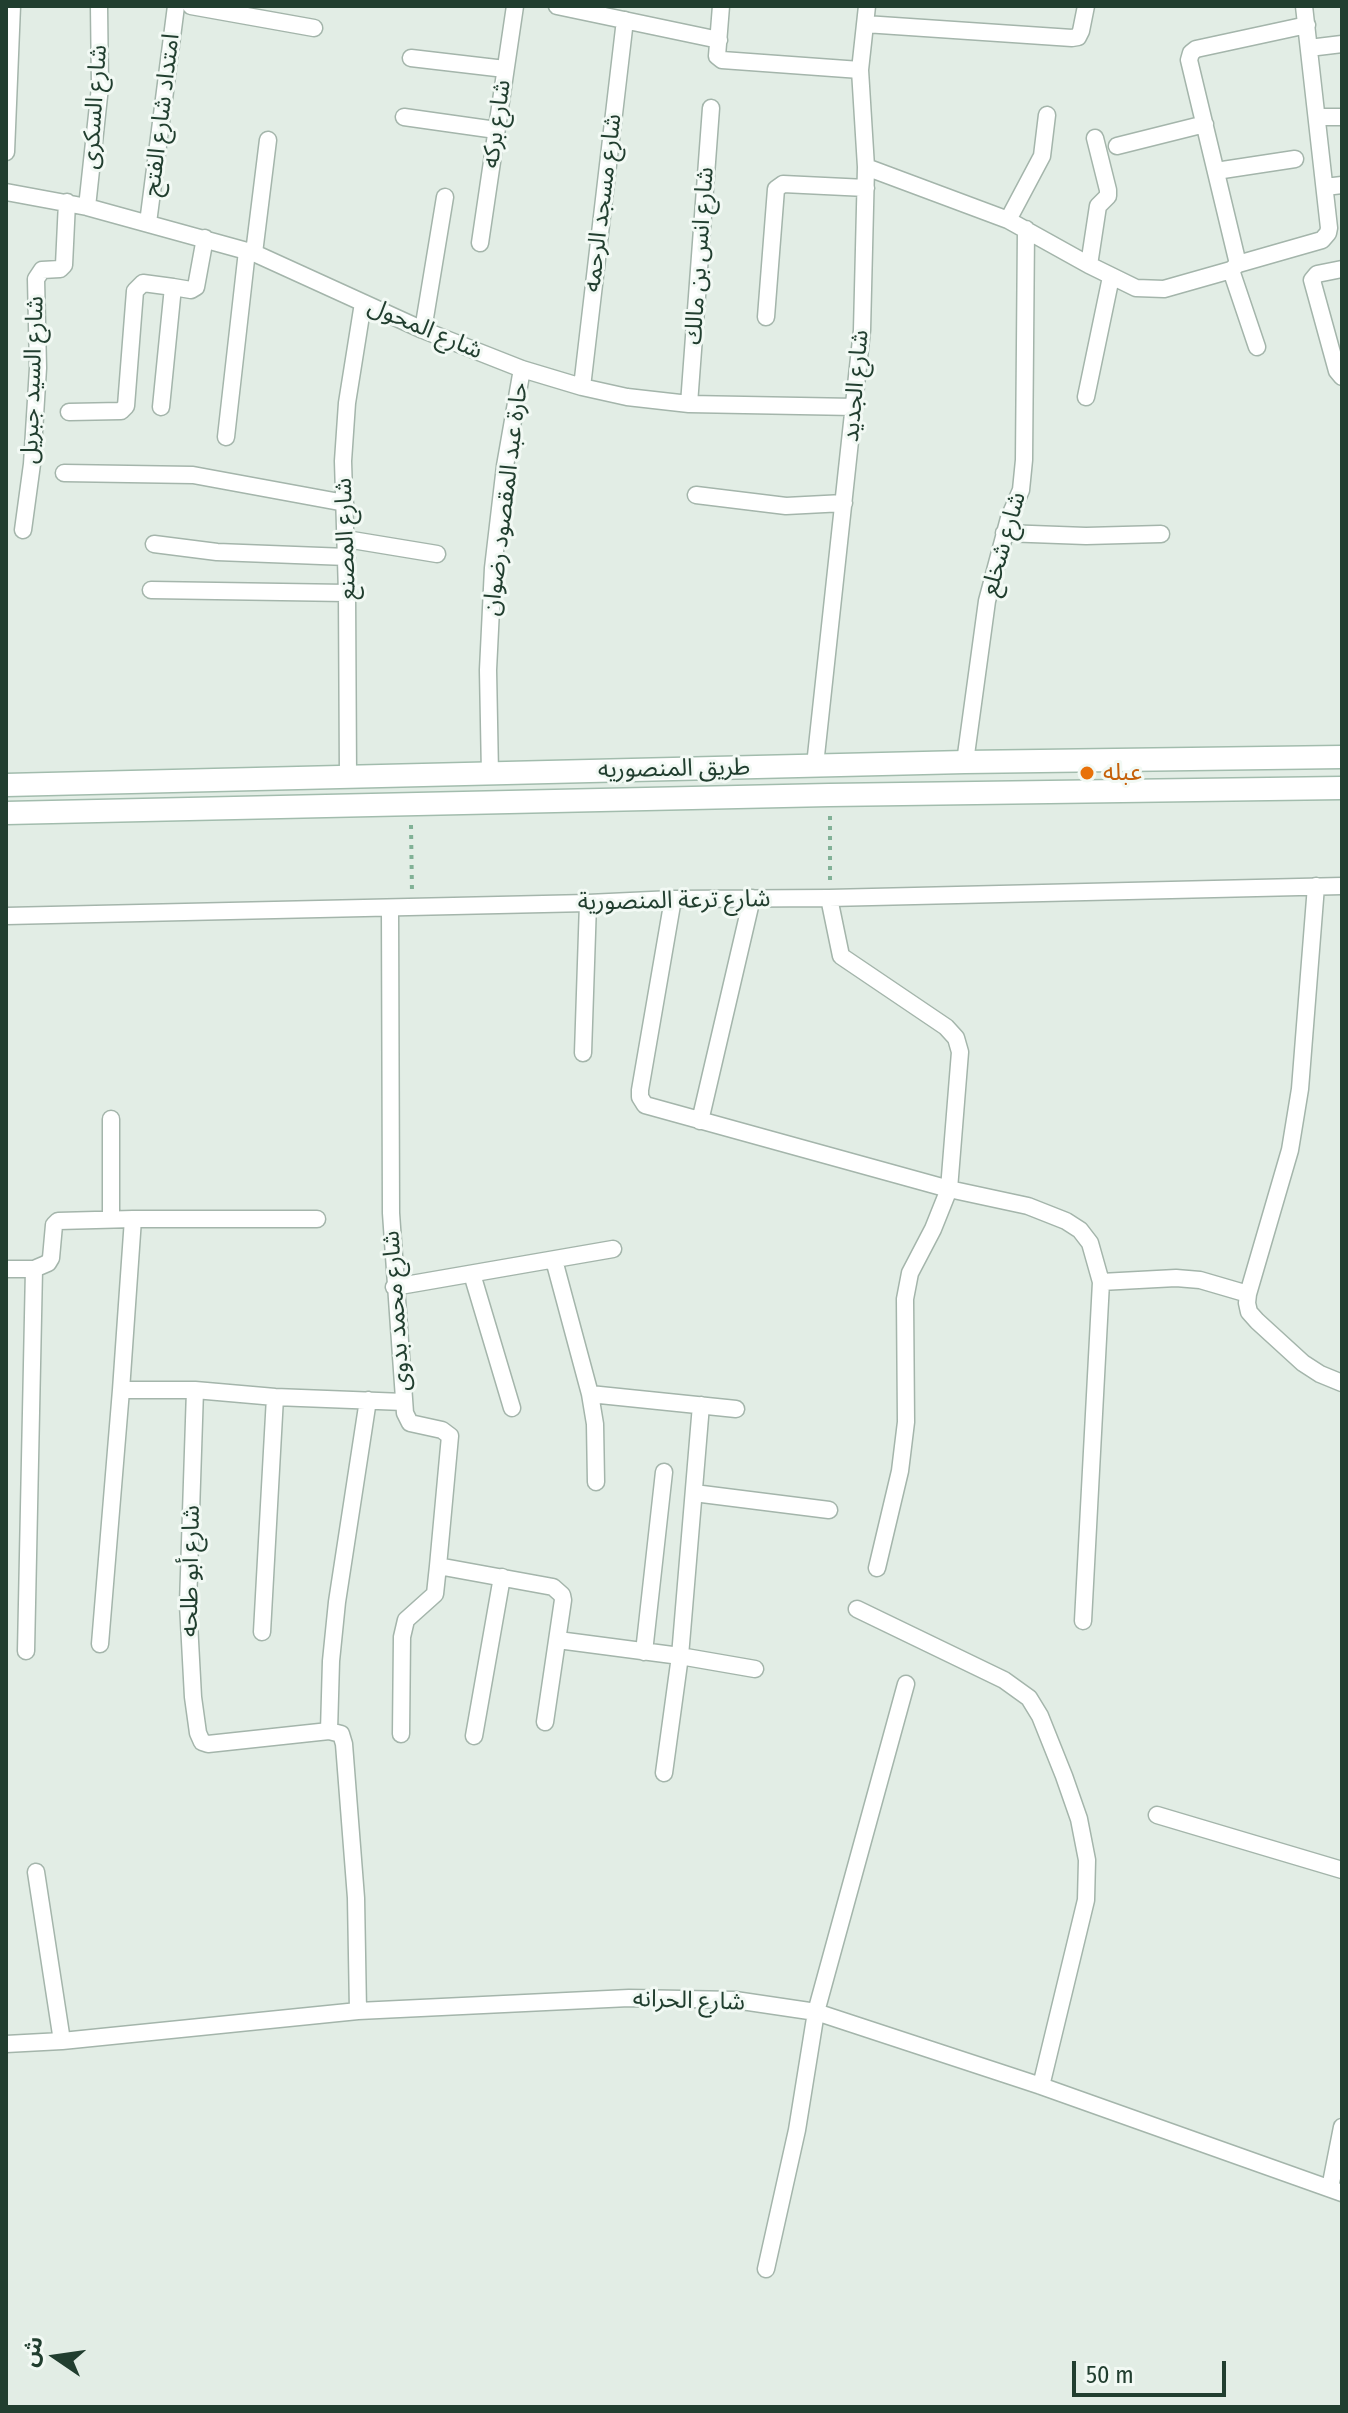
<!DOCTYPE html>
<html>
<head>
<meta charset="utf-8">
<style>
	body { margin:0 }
	#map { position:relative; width:1348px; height:2413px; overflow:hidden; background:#e2ede5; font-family:"Fira Sans Condensed","Noto Sans Arabic",sans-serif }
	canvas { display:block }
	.frame { position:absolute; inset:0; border:8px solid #213e2f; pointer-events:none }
	.north { position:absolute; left:16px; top:2317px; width:80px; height:80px; -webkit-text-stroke:6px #f2f9f4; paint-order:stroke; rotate:283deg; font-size:22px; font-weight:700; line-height:32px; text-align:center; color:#213e2f }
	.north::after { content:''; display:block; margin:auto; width:28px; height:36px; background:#213e2f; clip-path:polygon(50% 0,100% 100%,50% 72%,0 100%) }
	.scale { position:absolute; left:1072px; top:2361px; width:154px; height:36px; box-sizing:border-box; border:4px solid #213e2f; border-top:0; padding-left:10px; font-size:24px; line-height:28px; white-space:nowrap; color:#213e2f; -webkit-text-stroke:6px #f2f9f4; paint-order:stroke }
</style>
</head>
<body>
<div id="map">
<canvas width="1348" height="2413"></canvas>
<div class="frame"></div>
<div class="north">ش</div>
<div class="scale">50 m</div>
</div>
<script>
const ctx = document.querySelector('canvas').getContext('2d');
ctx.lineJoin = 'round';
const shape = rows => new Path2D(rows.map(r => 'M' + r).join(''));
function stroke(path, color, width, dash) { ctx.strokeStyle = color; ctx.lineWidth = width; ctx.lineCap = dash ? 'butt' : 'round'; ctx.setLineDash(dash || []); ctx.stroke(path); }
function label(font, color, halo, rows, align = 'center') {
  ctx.font = font + ' "Fira Sans Condensed","Noto Sans Arabic",sans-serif'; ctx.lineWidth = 6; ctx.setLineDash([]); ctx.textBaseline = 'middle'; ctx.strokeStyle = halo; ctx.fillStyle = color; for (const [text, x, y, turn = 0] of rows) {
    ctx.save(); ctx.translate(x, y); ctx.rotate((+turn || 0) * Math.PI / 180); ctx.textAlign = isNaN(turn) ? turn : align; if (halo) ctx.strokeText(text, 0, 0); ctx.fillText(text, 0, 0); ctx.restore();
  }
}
const minor = shape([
	[191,6,314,28],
	[557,6,719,40],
	[721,6,717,56,722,60,860,70],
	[865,24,1072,38,1078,37,1081,31,1086,6],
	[1309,48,1342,44],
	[411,58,505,69],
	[404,117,496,130],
	[1318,117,1342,117],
	[1117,146,1205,124],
	[6,152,12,6],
	[866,167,1008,220,1089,265,1136,288,1164,289,1231,270,1238,264,1322,240,1328,233,1329,228,1304,6],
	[1216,171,1295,159],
	[1325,187,1342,185],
	[6,192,87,207,254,253,423,330,522,369,582,387,627,397,689,404,855,407],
	[87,207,100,87,99,6],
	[1008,220,1042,156,1047,115],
	[148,223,176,6],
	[480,243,515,6],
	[254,253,268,140],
	[1238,264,1189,60,1191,53,1196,49,1307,25],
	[1089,265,1098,206,1108,196,1108,190,1095,138],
	[1342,269,1317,274,1312,280,1337,371,1342,377],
	[1231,270,1257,347],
	[766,317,776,189,783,184,866,188],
	[423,330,445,197],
	[582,387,625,20],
	[1086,397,1111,277],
	[689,404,711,108],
	[161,407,173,287,191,290,196,287,205,238],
	[69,412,121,411,126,406,135,291,143,283,173,287],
	[226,437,247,251],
	[64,473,193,475,345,503],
	[696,495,786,506,844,503],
	[23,530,32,464,38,368,36,279,42,270,60,269,64,265,67,202],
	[1004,533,1086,536,1161,534],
	[346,539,437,554],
	[154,544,217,552,347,557],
	[151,590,347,593],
	[965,762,987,601,1009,518,1021,490,1024,460,1026,229],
	[815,765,862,330,866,167,860,70,867,6],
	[490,774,488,670,493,568,505,466,522,369],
	[348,778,347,593,343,461,347,403,363,303],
	[1316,886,1300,1089,1290,1150,1248,1294,1247,1303,1249,1312,1257,1321,1303,1363,1320,1374,1342,1383],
	[829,898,841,956,946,1027,956,1038,960,1052,949,1189,933,1229,910,1273,905,1299,906,1422,900,1471,877,1568],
	[673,899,640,1090,640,1097,645,1105,949,1189,1028,1206,1066,1221,1080,1230,1090,1243,1101,1282,1083,1621],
	[390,908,391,1213,405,1413,410,1423,442,1430,450,1436,438,1566,553,1587,562,1595,563,1600,545,1722],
	[6,916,588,903,673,899,829,898,1342,886],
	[583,1053,588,903],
	[111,1119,111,1219],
	[700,1121,752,898],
	[133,1219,317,1219],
	[554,1260,590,1394,595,1424,596,1482],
	[6,1269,34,1269,48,1263,51,1258,54,1225,58,1221,133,1219,121,1390,195,1390,188,1604,193,1697,198,1733,202,1742,208,1744,329,1731,341,1734,344,1744,356,1898,358,2011],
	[472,1274,512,1408],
	[1101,1282,1176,1278,1200,1280,1248,1294],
	[394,1287,613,1249],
	[195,1390,275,1397,404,1402],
	[590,1394,736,1409],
	[694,1493,829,1510],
	[857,1609,1004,1680,1029,1698,1040,1716,1064,1776,1079,1819,1087,1860,1086,1900,1041,2086],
	[262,1632,275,1397],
	[558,1640,680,1656,755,1669],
	[100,1644,121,1390],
	[26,1651,34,1269],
	[644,1652,664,1472],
	[329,1731,331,1661,337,1602,368,1400],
	[401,1734,402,1637,406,1620,435,1594,438,1566],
	[474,1736,502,1577],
	[664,1773,680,1656,701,1405],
	[1157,1815,1342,1870],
	[36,1872,62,2041],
	[6,2044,62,2041,358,2011,629,1998,735,2000,816,2012,1041,2086,1342,2193],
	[1330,2188,1342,2127],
	[766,2269,797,2130,816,2012,906,1684]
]);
const secondary = shape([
	[6,785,965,762,1342,757],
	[6,813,829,795,1342,788]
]);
stroke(minor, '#a4b5ab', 19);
stroke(secondary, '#a2bcad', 25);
stroke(shape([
	[830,816,830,880],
	[411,825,412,892]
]), '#81b196', 4, [4, 6]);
stroke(minor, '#fff', 16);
stroke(secondary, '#fff', 22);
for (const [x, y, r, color] of [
	[1087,773,8,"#e8710a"]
]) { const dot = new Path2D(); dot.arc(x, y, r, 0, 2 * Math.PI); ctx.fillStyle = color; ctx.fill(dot); stroke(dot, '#f2f9f4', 3); }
label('24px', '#213e2f', '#f2f9f4', [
	["شارع السكرى",95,107,-86],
	["امتداد شارع الفتح",162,115,-83],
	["شارع بركه",497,124,-82],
	["شارع مسجد الرحمه",603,203,-83],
	["شارع انس بن مالك",700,256,-86],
	["شارع المحول",425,329,23],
	["شارع السيد جبريل",33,380,-88],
	["شارع الجديد",856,386,-85],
	["حارة عبد المقصود رضوان",506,499,-83],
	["شارع المصنع",346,539,-92],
	["شارع شخلع",1004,544,-74],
	["طريق المنصوريه",674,769,-1],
	["شارع ترعة المنصورية",674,901,-1],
	["شارع محمد بدوى",397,1311,-94],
	["شارع أبو طلحه",191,1571,-89],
	["شارع الحرانه",689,2001,2]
]);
label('24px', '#c56008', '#f2f9f4', [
	["عبله",1103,773]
], 'left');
</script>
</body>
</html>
